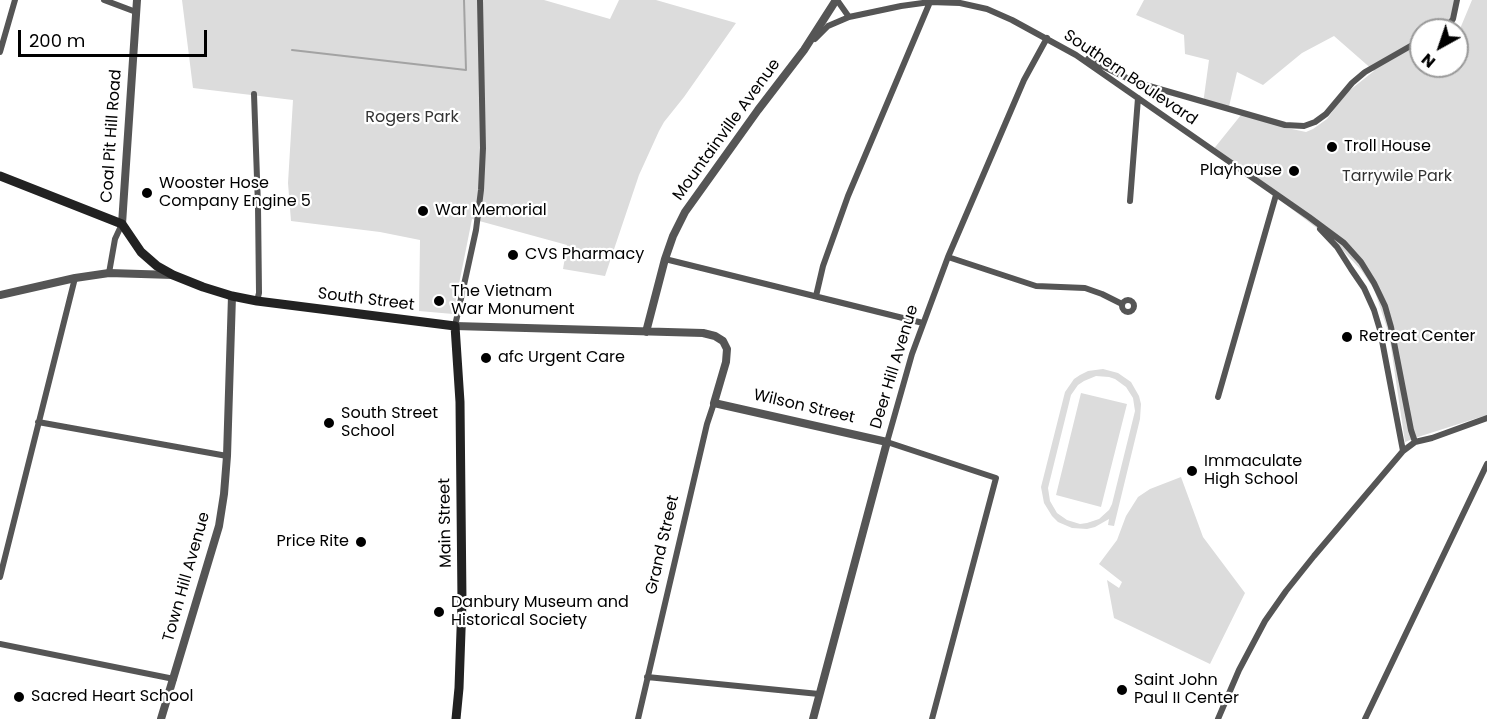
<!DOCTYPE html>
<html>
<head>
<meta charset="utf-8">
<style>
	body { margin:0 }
	#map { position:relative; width:1487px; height:719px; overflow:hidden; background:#fff; font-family:Poppins,sans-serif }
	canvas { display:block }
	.north { position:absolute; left:1409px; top:18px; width:60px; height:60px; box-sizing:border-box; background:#fff; border:2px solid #999; border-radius:50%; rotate:220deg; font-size:16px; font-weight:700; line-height:24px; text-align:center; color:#000 }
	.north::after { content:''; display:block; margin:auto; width:21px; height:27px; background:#000; clip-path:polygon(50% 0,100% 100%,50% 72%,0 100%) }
	.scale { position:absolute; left:18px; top:30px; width:189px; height:27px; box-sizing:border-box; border:3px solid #000; border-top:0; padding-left:8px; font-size:18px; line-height:21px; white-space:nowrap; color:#000; -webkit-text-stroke:4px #fff; paint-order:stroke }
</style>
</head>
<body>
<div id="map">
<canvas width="1487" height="719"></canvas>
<div class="north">N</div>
<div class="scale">200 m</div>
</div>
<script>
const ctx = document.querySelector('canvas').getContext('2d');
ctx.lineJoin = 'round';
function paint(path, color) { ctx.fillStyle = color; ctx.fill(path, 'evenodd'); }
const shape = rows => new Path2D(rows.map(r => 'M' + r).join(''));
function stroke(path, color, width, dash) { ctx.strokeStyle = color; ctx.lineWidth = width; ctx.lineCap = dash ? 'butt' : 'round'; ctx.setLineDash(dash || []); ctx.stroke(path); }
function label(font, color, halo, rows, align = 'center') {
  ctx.font = font + ' Poppins,sans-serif'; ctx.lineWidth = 4.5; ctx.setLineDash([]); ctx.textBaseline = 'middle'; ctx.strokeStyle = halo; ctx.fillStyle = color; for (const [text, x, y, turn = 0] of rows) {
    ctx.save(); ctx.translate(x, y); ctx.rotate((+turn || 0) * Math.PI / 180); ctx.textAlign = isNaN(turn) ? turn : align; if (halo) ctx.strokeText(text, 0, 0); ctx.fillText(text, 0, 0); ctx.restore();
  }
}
paint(shape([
	[182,0,544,0,610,19,619,0,656,0,736,23,684,97,664,122,659,131,639,175,605,276,563,269,567,245,472,219,453,314,419,311,420,240,380,232,291,221,288,183,293,100,193,88],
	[1144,0,1459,0,1456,10,1443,30,1421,30,1421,66,1457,66,1457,36,1472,0,1487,0,1487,415,1421,436,1405,442,1389,334,1374,289,1361,270,1335,242,1272,194,1212,151,1241,115,1287,128,1306,132,1313,129,1327,119,1345,94,1374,71,1334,36,1302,53,1263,85,1237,72,1228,111,1203,104,1209,60,1185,54,1184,35,1136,15],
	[1103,369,1118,373,1131,382,1139,396,1141,404,1140,419,1114,526,1108,525,1109,519,1095,527,1087,529,1072,528,1058,522,1052,516,1044,503,1041,487,1065,392,1074,379,1080,375,1088,371],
	[1096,376,1109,377,1115,379,1126,387,1133,398,1135,411,1112,504,1109,510,1099,519,1087,523,1080,524,1067,520,1057,513,1050,501,1048,488,1071,395,1078,385,1084,381],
	[1081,393,1127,404,1101,507,1056,495],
	[1181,477,1203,537,1245,593,1210,664,1114,618,1107,580,1119,588,1122,582,1099,564,1117,540,1126,516,1138,497,1150,489]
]), '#dcdcdc');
stroke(shape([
	[292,50,466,70,464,0]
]), '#a3a3a3', 2);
stroke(shape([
	[104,0,136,12],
	[837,0,849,17],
	[1441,30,1447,27,1453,19,1457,0],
	[815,39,828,26,849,17,901,6,930,2,960,3,987,9,1012,20,1076,55,1309,217,1344,243,1361,262,1374,283,1385,306,1391,327,1411,430,1415,442],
	[0,52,15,0],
	[1088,59,1135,82,1285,125,1304,126,1315,122,1326,114,1352,83,1365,72,1421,40],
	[254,94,258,206,259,293,257,301],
	[1130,201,1138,98],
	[1320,229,1337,247,1351,269,1364,288,1374,310,1380,330,1403,451],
	[948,257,1036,286,1085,288,1102,294,1122,304],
	[665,259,923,323],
	[109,273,115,239,122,224],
	[816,296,823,266,848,196,930,2],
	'1122 306a6 6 0 1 1 12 0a6 6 0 1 1-12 0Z',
	[455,326,476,230,481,190,483,148,480,0],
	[1218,397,1276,195],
	[38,422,227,456],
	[0,577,75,278],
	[0,644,174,679],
	[647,677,819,694],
	[638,719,707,424,714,403],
	[932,719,996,478,887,442,912,354,948,257,1024,80,1047,38],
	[1218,719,1239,670,1265,621,1286,591,1314,556,1403,451,1415,442,1432,438,1487,418],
	[1365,719,1487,464]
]), '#555', 6);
stroke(shape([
	[122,224,137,0],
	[0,295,75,278,109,273,173,275],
	[455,326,703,333,715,336,723,341,727,349,726,362,714,403,887,442,813,719],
	[646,332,665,259,673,236,685,212,758,110,804,50,836,0],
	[161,719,219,526,224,494,227,456,232,296]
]), '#555', 8);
stroke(shape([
	[0,176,122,224,141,252,157,266,173,275,203,287,232,296,257,301,455,326,460,402,462,602,459,688,456,719]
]), '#222', 9);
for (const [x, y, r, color] of [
	[1332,147,6,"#000"],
	[1294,171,6,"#000"],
	[147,193,6,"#000"],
	[423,211,6,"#000"],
	[513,255,6,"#000"],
	[439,301,6,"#000"],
	[1347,337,6,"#000"],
	[486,358,6,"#000"],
	[329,423,6,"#000"],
	[1192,471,6,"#000"],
	[361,542,6,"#000"],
	[439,612,6,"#000"],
	[1122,690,6,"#000"],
	[19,697,6,"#000"]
]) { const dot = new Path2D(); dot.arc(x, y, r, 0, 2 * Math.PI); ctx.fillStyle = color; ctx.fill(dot); stroke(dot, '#fff', 2); }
label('16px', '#000', '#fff', [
	["Southern Boulevard",1130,78,34],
	["Mountainville Avenue",727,130,-54],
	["Coal Pit Hill Road",112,136,-86],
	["South Street",366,300,7],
	["Deer Hill Avenue",895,367,-73],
	["Wilson Street",804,407,13],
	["Main Street",446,523,-91],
	["Grand Street",663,545,-77],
	["Town Hill Avenue",187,577,-74]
]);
label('16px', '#333', '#fff', [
	["Rogers Park",412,118],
	["Tarrywile Park",1397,177]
]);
label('16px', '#000', '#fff', [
	["Troll House",1344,147],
	["Playhouse",1282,171,"right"],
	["Wooster Hose",159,184],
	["Company Engine 5",159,202],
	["War Memorial",435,211],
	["CVS Pharmacy",525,255],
	["The Vietnam",451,292],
	["War Monument",451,310],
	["Retreat Center",1359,337],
	["afc Urgent Care",498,358],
	["South Street",341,414],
	["School",341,432],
	["Immaculate",1204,462],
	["High School",1204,480],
	["Price Rite",349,542,"right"],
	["Danbury Museum and",451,603],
	["Historical Society",451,621],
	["Saint John",1134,681],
	["Paul II Center",1134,699],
	["Sacred Heart School",31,697]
], 'left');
</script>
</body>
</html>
